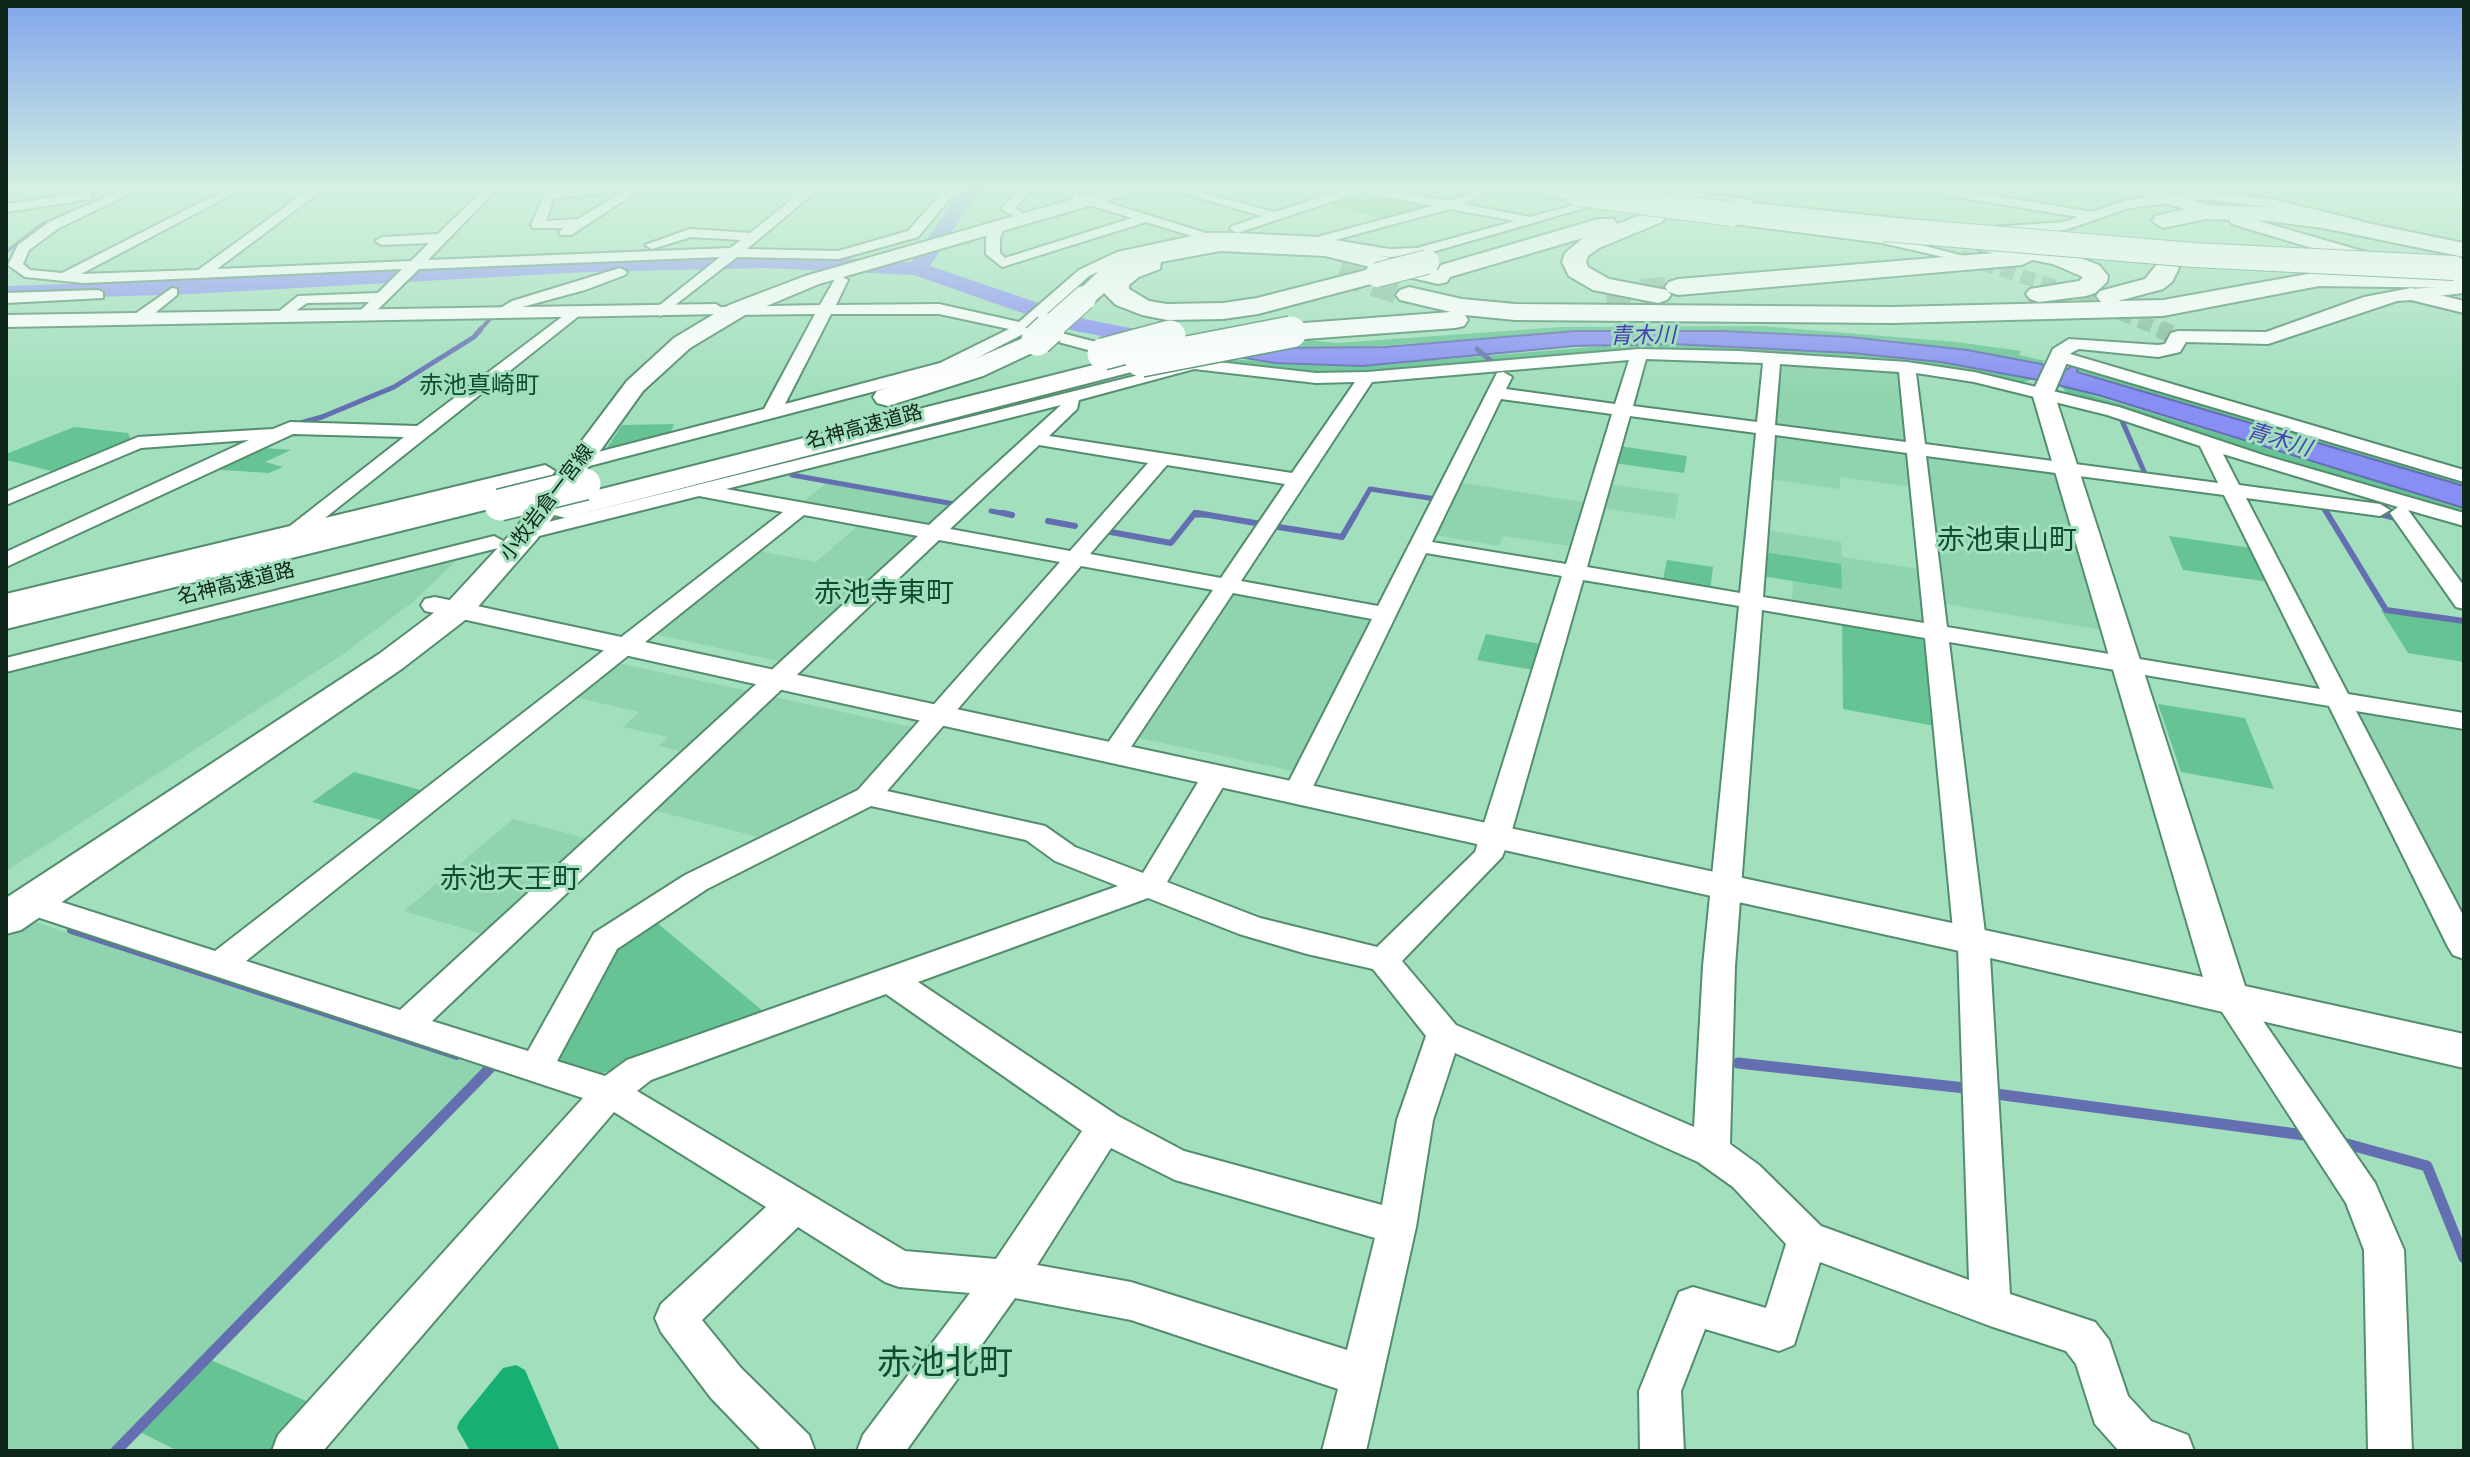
<!DOCTYPE html>
<html>
<head>
<meta charset="utf-8">
<style>
	body { margin:0 }
	#map { position:relative; width:2470px; height:1457px; overflow:hidden; background:#a2dfbd; font-family:Inter,sans-serif }
	canvas { display:block }
	.frame { position:absolute; inset:0; border:8px solid #0f271b; pointer-events:none }
</style>
</head>
<body>
<div id="map">
<canvas width="2470" height="1457"></canvas>
<div class="frame"></div>
</div>
<script>
const ctx = document.querySelector('canvas').getContext('2d');
ctx.lineJoin = 'round';
function paint(path, color) { ctx.fillStyle = color; ctx.fill(path, 'evenodd'); }
const shape = rows => new Path2D(rows.map(r => 'M' + r).join(''));
function stroke(path, color, width, dash) { ctx.strokeStyle = color; ctx.lineWidth = width; ctx.lineCap = dash ? 'butt' : 'round'; ctx.setLineDash(dash || []); ctx.stroke(path); }
function label(font, color, halo, rows, align = 'center') {
  ctx.font = font + ' Inter,"Noto Sans JP",sans-serif'; ctx.lineWidth = 6; ctx.setLineDash([]); ctx.textBaseline = 'middle'; ctx.strokeStyle = halo; ctx.fillStyle = color; for (const [text, x, y, turn = 0] of rows) {
    ctx.save(); ctx.translate(x, y); ctx.rotate((+turn || 0) * Math.PI / 180); ctx.textAlign = isNaN(turn) ? turn : align; if (halo) ctx.strokeText(text, 0, 0); ctx.fillText(text, 0, 0); ctx.restore();
  }
}
paint(shape([
	[1777,363,1900,371,1909,442,1780,428,1772,424],
	[1779,433,1907,453,1911,487,1840,477,1840,489,1769,479,1772,435],
	[1921,454,2045,469,2057,474,2102,630,1939,603],
	[1458,482,1588,503,1575,547,1504,536,1499,546,1434,535],
	[827,483,953,506,933,525,922,527,800,504],
	[1608,484,1679,494,1675,519,1602,508],
	[861,523,919,534,921,538,791,658,778,661,654,634,753,550,816,562],
	[1765,530,1841,542,1842,557,1920,569,1926,620,1909,625,1792,606,1793,581,1842,589,1764,552],
	[454,557,458,559,413,602,342,655,6,871,6,671],
	[1237,592,1368,615,1375,622,1303,767,1293,771,1139,738,1134,732,1228,594],
	[612,662,749,691,688,753,659,746,668,737,623,727,639,712,570,696],
	[770,696,911,727,915,734,860,796,770,840,645,808],
	[2359,708,2464,725,2464,930,2351,711],
	[513,819,593,840,489,936,404,911],
	[32,921,486,1068,111,1451,6,1451,6,939]
]), '#90d4af');
paint(shape([
	[1362,190,1440,205,1386,220,1324,203],
	[1761,326,1957,342,2021,351,2019,355,2045,361,2042,363,1890,340,1762,332,1576,331,1342,349,1307,349,1295,347,1288,338,1337,343,1561,327],
	[1616,345,1707,345,1852,353,1941,363,2033,379,2018,384,1978,375,1616,351,1348,375,1292,372,1183,357,1362,366],
	[2078,367,2464,477,2464,486,2077,371],
	[2062,386,2464,508,2464,517,2068,397],
	[674,424,671,432,607,448,622,425],
	[74,427,128,433,132,443,60,473,6,460,6,454],
	[1619,446,1687,456,1684,473,1614,463],
	[253,447,291,450,265,462,283,467,269,473,207,469],
	[2169,536,2252,548,2270,582,2183,570],
	[1764,552,1841,564,1842,589,1762,576],
	[1667,560,1713,567,1710,592,1662,584],
	[2381,610,2464,622,2464,662,2408,653],
	[1842,622,1915,634,1925,640,1935,726,1843,709],
	[1486,634,1546,645,1539,671,1477,660],
	[2158,704,2245,718,2274,789,2181,772],
	[354,772,428,792,388,822,312,802],
	[650,917,769,1016,594,1076,558,1065,551,1055,611,943],
	[211,1360,320,1407,281,1451,178,1451,140,1432]
]), '#66c494');
paint(shape([
	[516,1365,525,1370,560,1451,470,1451,457,1428,459,1422,503,1368]
]), '#17af73');
const water = shape([
	[1576,331,1722,331,1850,337,1967,350,2068,369,2073,364,2078,366,2077,372,2464,486,2464,508,2098,395,2033,379,1941,362,1852,353,1672,344,1574,346,1362,366,1275,363,1227,355,1277,348,1385,347,1576,331]
]);
paint(water, '#888ef3');
stroke(water, '#646fb2', 2);
stroke(shape([
	[6,252,43,224,128,188],
	[622,269,635,264],
	[479,331,489,320]
]), '#646fb2', 4);
stroke(shape([
	[1477,349,1491,361],
	[2120,416,2146,476],
	[293,425,322,417,394,387,474,337,481,329],
	[792,475,954,504],
	[2322,506,2328,515],
	[991,511,1012,515],
	[2375,513,2385,515],
	[1193,515,1209,515],
	[1355,515,1370,489,1436,499]
]), '#646fb2', 5);
stroke(shape([
	[1003,513,1012,515],
	[1197,513,1261,524],
	[2327,513,2386,610,2464,621],
	[2376,513,2400,519],
	[1048,521,1075,526],
	[1272,526,1342,537,1356,513],
	[1105,531,1171,543,1195,513]
]), '#646fb2', 6);
stroke(shape([
	[71,930,457,1056]
]), '#646fb2', 8);
stroke(shape([
	[1738,1063,1965,1088],
	[1996,1094,2304,1135],
	[2347,1144,2427,1166,2464,1258],
	[116,1451,491,1067]
]), '#646fb2', 11);
paint(shape([
	[966,188,986,188,971,203,930,266,1085,319,1180,338,1183,343,1180,348,1171,350,1071,330,914,275,766,268,587,272,189,294,6,300,6,286,189,280,587,258,766,254,911,262,957,195,966,188]
]), '#888ef3');
stroke(shape([
	[1961,257,2056,287,2164,331]
]), '#85ba9d', 14, [14, 7]);
stroke(shape([
	[2160,329,2171,334]
]), '#85ba9d', 18, [18, 9]);
stroke(shape([
	[1339,274,1409,295],
	[1606,295,1678,287]
]), '#85ba9d', 24, [24, 12]);
const minor = shape([
	[126,188,142,188,59,228,29,250,23,264,30,270,62,273,229,188,244,188,81,274,198,270,311,188,325,188,217,269,411,261,429,243,382,245,375,241,382,237,438,234,485,188,498,188,428,260,730,248,741,240,691,237,652,249,645,245,690,229,750,233,806,188,820,188,747,249,838,251,908,231,946,188,959,188,918,237,839,259,737,257,661,316,656,314,656,308,720,257,419,269,369,318,359,318,356,315,369,302,307,303,280,322,272,317,298,296,378,293,402,269,84,283,25,277,8,265,18,245,49,222,126,188],
	[569,188,639,188,640,190,571,235,561,235,559,232,563,228,533,228,531,225,545,193,569,188],
	[622,192,578,219,546,221,554,198,622,192],
	[1020,188,1033,188,1015,208,1024,214,1018,218,1001,209,1020,188],
	[1164,188,1184,188,1275,212,1349,188,1380,188,1449,201,1481,188,1498,188,1464,204,1530,217,1603,197,1609,201,1418,256,1389,257,1316,245,1259,241,1210,241,1159,249,1127,258,1089,276,1034,326,1131,351,1133,355,1131,359,1125,360,1025,333,952,371,578,469,568,463,571,459,764,409,815,314,726,315,718,310,721,307,820,305,836,277,841,276,848,280,836,305,939,304,1019,322,1079,270,1117,252,1192,236,1146,222,1002,267,986,254,986,238,993,223,1005,226,1000,238,1000,253,1005,258,1132,218,1073,200,1073,194,1077,193,1206,233,1237,233,1230,229,1232,226,1262,216,1164,188],
	[1361,192,1433,206,1317,237,1237,233,1361,192],
	[1450,209,1515,221,1417,248,1389,249,1335,240,1450,209],
	[831,314,939,314,1009,329,940,363,785,404,831,314],
	[1515,188,1543,188,1569,195,1563,199,1515,188],
	[1620,188,1656,188,1748,199,1754,203,1748,207,1626,192,1620,188],
	[1921,188,1949,188,2092,212,2127,200,2201,191,2271,199,2362,221,2355,225,2271,207,2201,199,2129,208,2065,230,1998,234,1993,233,1993,227,2063,222,2078,217,1927,192,1921,188],
	[2451,188,2464,188,2464,194,2453,191,2451,188],
	[88,192,92,193,92,199,6,212,6,204,88,192],
	[1708,213,1882,235,1964,256,1957,260,1882,243,1703,220,1703,214,1708,213],
	[620,268,627,272,625,275,585,290,522,307,500,318,492,313,512,301,620,268],
	[2464,285,2464,293,2411,299,2403,294,2411,289,2464,285],
	[172,288,177,289,177,295,144,322,132,322,132,316,172,288],
	[98,290,103,292,103,298,6,303,6,293,98,290],
	[575,307,580,309,580,315,325,518,545,465,555,471,552,475,6,608,6,594,290,526,404,437,293,434,6,567,6,552,249,440,141,448,6,505,6,492,138,437,273,429,290,422,417,426,575,307],
	[1639,349,1739,351,1907,362,1974,372,2119,407,2266,456,2464,513,2464,526,2408,510,2464,586,2464,609,2456,607,2390,513,2398,507,2223,454,2239,485,2380,504,2390,510,2380,516,2246,498,2348,694,2464,713,2464,729,2356,711,2464,917,2464,959,2453,955,2448,947,2329,706,1949,642,1985,933,1989,940,2010,1294,2095,1322,2109,1340,2128,1396,2151,1421,2188,1435,2194,1451,2119,1451,2095,1424,2076,1364,2066,1351,1990,1326,1820,1262,1794,1345,1779,1351,1705,1329,1681,1391,1684,1451,1640,1451,1639,1391,1679,1292,1693,1287,1766,1308,1786,1244,1733,1187,1698,1162,1455,1053,1433,1120,1416,1227,1366,1451,1322,1451,1338,1389,1131,1320,1015,1298,906,1451,857,1451,863,1435,970,1293,899,1287,885,1282,798,1227,702,1320,741,1368,809,1435,815,1451,762,1451,711,1398,661,1332,655,1318,661,1304,766,1207,614,1112,323,1451,272,1451,278,1435,583,1098,19,911,15,903,19,895,30,892,215,951,783,512,699,496,527,539,516,533,520,529,1171,367,1158,365,1156,361,1164,356,1316,373,1367,372,1639,349],
	[1646,359,1763,363,1757,422,1633,406,1646,359],
	[1629,360,1615,404,1506,389,1512,377,1503,372,1497,373,1378,606,1241,581,1372,382,1629,360],
	[1780,364,1899,372,1906,442,1775,425,1780,364],
	[1194,369,1316,383,1355,382,1292,473,1049,436,1077,409,1079,400,1194,369],
	[1916,373,1974,382,2107,415,2200,446,2218,483,1925,444,1916,373],
	[1501,399,1612,414,1566,564,1432,542,1501,399],
	[1061,405,929,525,726,489,1061,405],
	[1630,416,1756,433,1740,593,1587,567,1630,416],
	[1775,435,1907,453,1924,623,1763,597,1775,435],
	[1039,445,1148,463,1070,551,950,529,1039,445],
	[1926,456,2224,495,2320,689,1947,627,1926,456],
	[1167,465,1285,484,1221,578,1090,554,1167,465],
	[804,515,918,536,400,1010,246,961,804,515],
	[939,540,1060,562,858,790,685,875,594,933,528,1051,432,1021,939,540],
	[1426,553,1562,576,1475,852,1377,947,1260,918,1167,882,1230,775,1226,769,1216,766,1206,769,1143,873,1075,847,1045,826,887,791,1081,566,1213,590,1101,753,1105,759,1114,761,1123,759,1233,593,1372,619,1283,793,1287,799,1297,802,1307,799,1426,553],
	[1583,580,1739,606,1703,966,1694,1127,1456,1025,1402,961,1502,857,1510,837,1583,580],
	[1762,610,1925,638,1954,940,1958,946,1969,1280,1821,1226,1759,1165,1730,1144,1735,966,1762,610],
	[871,806,1026,840,1055,861,1118,886,627,1060,605,1076,557,1061,617,949,707,889,871,806],
	[1148,898,1239,934,1307,954,1373,969,1426,1036,1397,1120,1382,1205,1184,1151,1118,1116,918,982,1148,898],
	[886,994,1082,1131,996,1259,905,1251,637,1091,651,1080,886,994],
	[1111,1148,1175,1180,1375,1238,1347,1350,1131,1282,1037,1265,1111,1148],
	[2060,351,2464,470,2464,482,2054,360,2052,356,2060,351],
	[494,536,505,542,502,547,6,672,6,658,494,536],
	[2229,986,2241,989,2375,1183,2404,1250,2412,1451,2368,1451,2364,1250,2346,1203,2213,998,2217,989,2229,986]
]);
const tertiary = shape([
	[2411,288,2464,301,2464,313,2411,300,2397,301,2268,344,2186,342,2180,352,2158,357,2079,349,2071,353,2054,393,2245,986,2464,1034,2464,1068,1973,954,435,613,425,611,421,605,425,599,435,597,2203,977,2032,393,2053,349,2069,339,2158,345,2165,344,2171,333,2178,331,2266,332,2364,297,2411,288],
	[716,304,725,310,723,314,6,327,6,315,716,304]
]);
const secondary = shape([
	[1112,188,1140,188,1137,192,819,284,745,315,690,348,643,391,537,539,469,617,403,668,21,930,6,934,6,898,379,654,447,603,517,527,627,381,674,338,729,305,805,276,1112,188],
	[2124,188,2151,188,2208,205,2211,209,2202,214,2127,192,2124,188],
	[2238,215,2369,253,2372,257,2362,263,2232,224,2229,220,2238,215]
]);
const trunk = shape([
	[1715,199,1933,222,1941,224,1944,229,1941,234,1933,236,1707,210,1704,205,1715,199]
]);
const motorway = shape([
	[1528,188,1580,188,1590,194,1579,200,1538,194,1528,188],
	[2205,205,2268,207,2323,214,2464,243,2464,257,2323,228,2268,221,2205,219,2163,228,2152,221,2155,216,2205,205],
	[1732,207,1884,226,1892,228,1895,233,1892,238,1884,240,1724,219,1721,214,1732,207],
	[1654,210,1665,217,1662,222,1599,248,1588,256,1586,262,1588,267,1609,279,1667,290,1671,295,1667,300,1658,303,1593,290,1569,276,1562,262,1565,253,1583,238,1450,277,1447,282,1438,284,1387,272,1389,275,1386,280,1258,314,1223,319,1167,320,1142,315,1116,305,1104,293,1093,303,1084,306,1075,303,1071,298,1104,266,1120,258,1170,245,1220,237,1325,242,1438,270,1441,265,1598,219,1614,219,1617,224,1654,210],
	[1220,251,1325,256,1374,268,1257,298,1223,303,1167,304,1149,301,1129,289,1129,285,1139,277,1160,269,1161,262,1220,251],
	[1987,238,2067,253,2099,265,2108,276,2107,282,2095,293,2086,296,2039,302,2030,299,2026,294,2030,289,2079,281,2083,277,2053,264,2032,260,2022,265,1678,295,1669,292,1665,287,1669,282,1678,279,1994,253,1979,250,1975,245,1979,240,1987,238],
	[2167,261,2176,263,2179,268,2172,282,2163,289,2118,301,2163,300,2319,272,2464,274,2464,288,2319,286,2163,316,1893,323,1515,320,1465,315,1468,320,1464,326,1455,328,1291,340,1281,338,1277,332,1281,326,1291,324,1451,312,1400,300,1396,295,1400,290,1409,287,1462,299,1515,304,1893,307,2101,302,2096,296,2100,291,2145,279,2158,263,2167,261],
	[1037,332,1047,334,1051,340,1047,346,983,376,888,406,877,403,873,397,877,391,963,364,1037,332],
	[1141,353,1151,355,1155,361,1151,367,566,518,554,515,549,508,554,501,1141,353],
	[509,484,521,487,526,494,521,501,6,629,6,605,509,484]
]);
stroke(minor, '#538d6e', 4);
stroke(tertiary, '#538d6e', 4);
stroke(secondary, '#538d6e', 4);
stroke(trunk, '#538d6e', 4);
stroke(motorway, '#538d6e', 4);
paint(minor, '#fff');
paint(tertiary, '#fff');
paint(secondary, '#fff');
paint(trunk, '#fff');
paint(motorway, '#fff');
const motorwayBridgeFar1 = shape([
	[1579,194,1732,214],
	[1884,229,2194,255,2454,268],
	[1377,275,1427,262],
	[1047,331,1084,298]
]);
const motorwayBridge = shape([
	[1037,340,1049,329],
	[1103,354,1170,336],
	[1141,361,1291,332],
	[500,505,585,484]
]);
stroke(motorwayBridgeFar1, '#538d6e', 26, []);
stroke(motorwayBridge, '#538d6e', 34, []);
stroke(motorwayBridgeFar1, '#fff', 24);
stroke(motorwayBridge, '#fff', 31);
const sky = ctx.createLinearGradient(0, 0, 0, 392);
sky.addColorStop(0, '#81a5ec');
sky.addColorStop(0.48, '#d5f1e1');
sky.addColorStop(1, '#d5f1e100');
ctx.fillStyle = sky;
ctx.fillRect(0, 0, 2470, 392);
label('20px', '#0f271b', '#a2dfbd', [
	["名神高速道路",864,427,-15],
	["小牧岩倉一宮線",547,503,-53],
	["名神高速道路",236,584,-14]
]);
label('italic 22px', '#4740b4', '#a2dfbd', [
	["青木川",1643,336,-1],
	["青木川",2279,440,17]
]);
label('24px', '#0d4d32', '#a2dfbd', [
	["赤池真崎町",479,386]
]);
label('28px', '#0d4d32', '#a2dfbd', [
	["赤池東山町",2007,541],
	["赤池寺東町",884,594],
	["赤池天王町",510,880]
]);
label('34px', '#0d4d32', '#a2dfbd', [
	["赤池北町",945,1364]
]);
</script>
</body>
</html>
